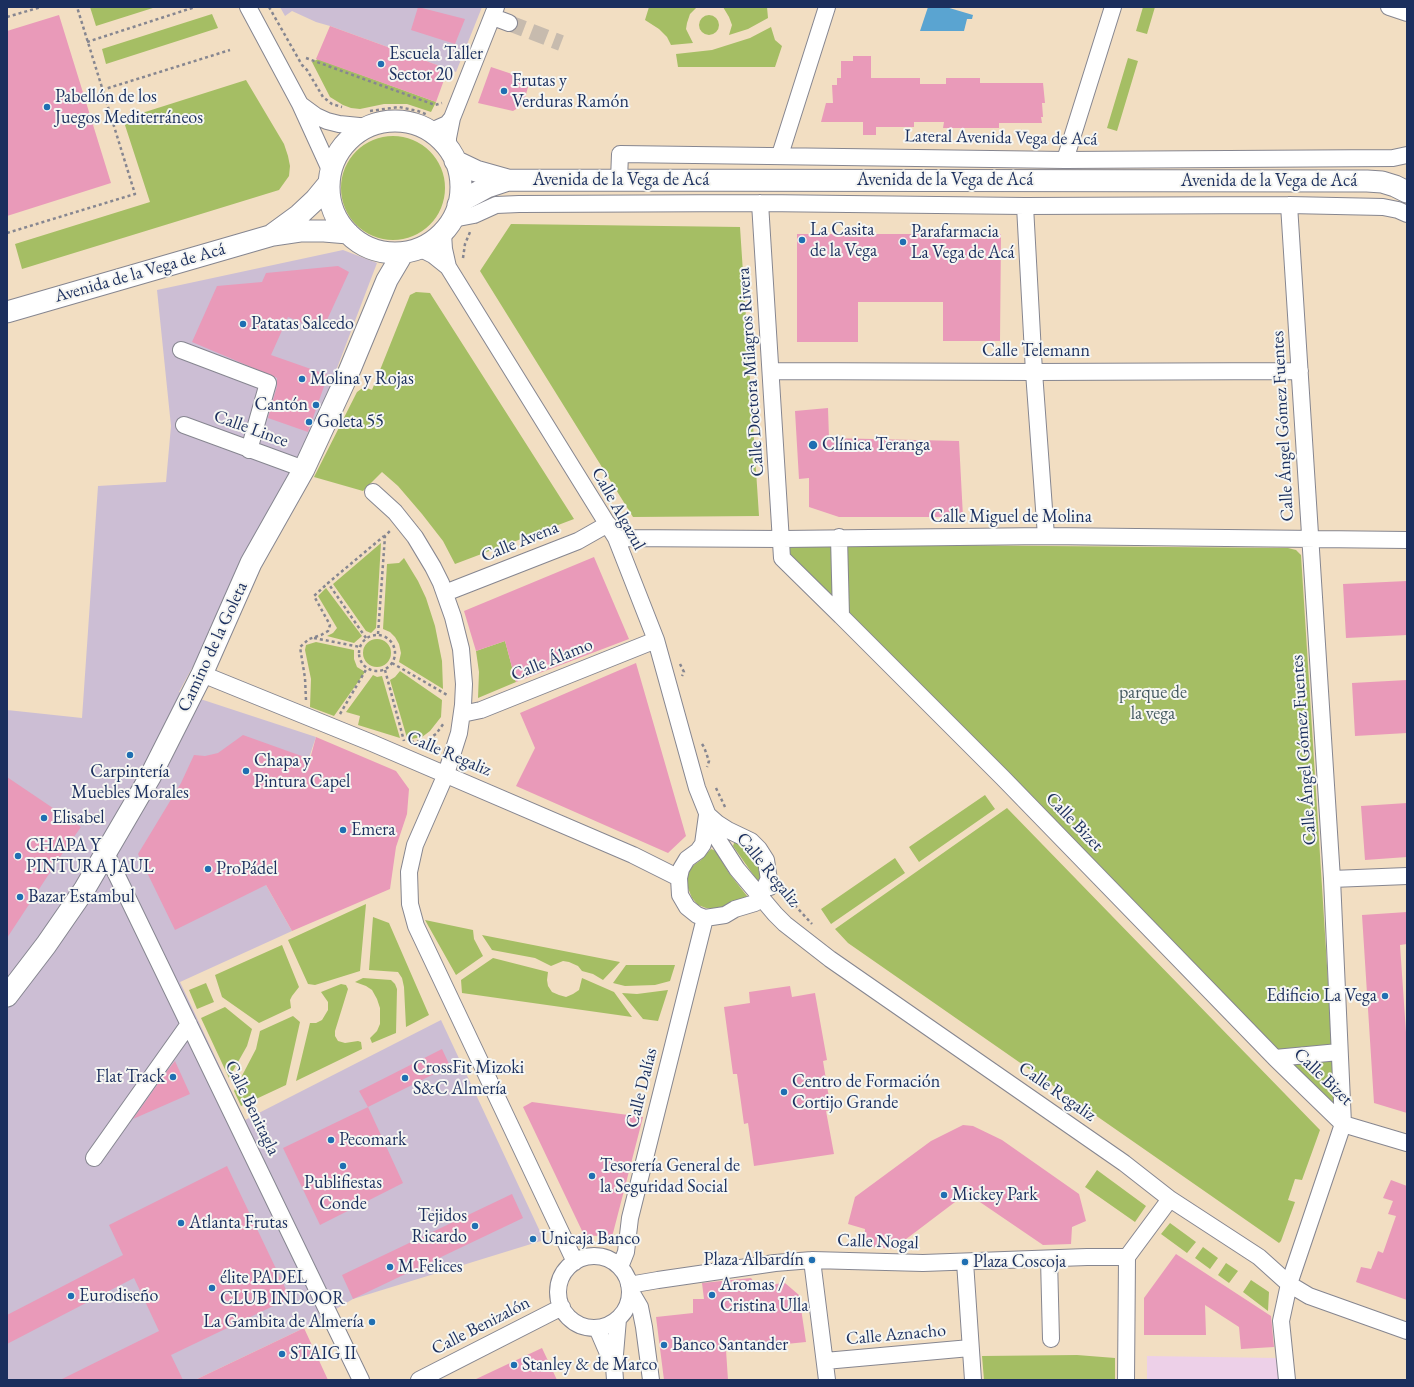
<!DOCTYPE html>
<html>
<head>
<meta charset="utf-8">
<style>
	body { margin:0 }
	#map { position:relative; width:1414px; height:1387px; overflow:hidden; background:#f2dec2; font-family:"EB Garamond",serif }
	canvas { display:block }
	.frame { position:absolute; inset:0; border:8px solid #1b2f5e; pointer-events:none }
</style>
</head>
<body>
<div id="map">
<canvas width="1414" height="1387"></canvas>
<div class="frame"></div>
</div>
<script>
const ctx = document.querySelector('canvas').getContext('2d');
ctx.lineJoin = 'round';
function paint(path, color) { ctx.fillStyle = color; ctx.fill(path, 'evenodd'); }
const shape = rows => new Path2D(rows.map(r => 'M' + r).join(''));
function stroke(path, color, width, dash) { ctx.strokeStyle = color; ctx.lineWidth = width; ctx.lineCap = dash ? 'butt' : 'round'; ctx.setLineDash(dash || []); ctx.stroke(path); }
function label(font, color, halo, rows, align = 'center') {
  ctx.font = font + ' "EB Garamond",serif'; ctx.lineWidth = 4; ctx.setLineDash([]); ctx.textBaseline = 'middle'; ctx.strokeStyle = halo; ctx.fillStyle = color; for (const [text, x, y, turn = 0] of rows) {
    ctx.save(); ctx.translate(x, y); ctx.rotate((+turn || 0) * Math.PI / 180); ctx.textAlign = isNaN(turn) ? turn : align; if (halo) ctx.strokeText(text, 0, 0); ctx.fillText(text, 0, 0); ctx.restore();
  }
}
paint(shape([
	[1147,1356,1277,1358,1279,1380,1147,1380]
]), '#edd0e8');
paint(shape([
	[280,7,482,7,456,72,330,26,316,22,292,11,285,16],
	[343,250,377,263,297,473,179,692,316,737,266,885,292,931,180,982,245,1120,441,1020,544,1240,353,1299,304,1328,195,1380,7,1380,7,710,82,718,98,486,166,482,171,426,157,290]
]), '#ccbed4');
paint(shape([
	[90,7,156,7,96,26],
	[649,7,697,7,690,14,687,23,686,29,693,43,671,45,667,37,659,29,645,20],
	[723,7,767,7,768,18,748,29,729,35,732,25,729,17],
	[1143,7,1155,7,1147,34,1136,31],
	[212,14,218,28,106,64,102,49],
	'699 25a10 10 0 1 1 20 0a10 10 0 1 1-20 0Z',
	[771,27,775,40,782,46,775,67,678,67,676,54,712,50,750,38],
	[1128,58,1138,61,1117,131,1107,128],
	[318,59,436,102,431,112,407,104,384,104,360,109,351,108,343,105,330,97,312,62],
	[246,80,284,144,288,156,290,166,289,176,279,190,22,269,15,244,150,202,123,119],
	'341 188a52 52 0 1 1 104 0a52 52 0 1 1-104 0Z',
	[511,224,740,227,759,516,633,517,480,271],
	[416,292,430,293,574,519,455,564,443,541,422,514,398,486,382,472,363,491,314,477,357,392,364,387,372,390,410,295],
	[381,543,376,628,371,633,366,631,333,584],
	[804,544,1288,548,1296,550,1301,555,1336,1108,790,560,789,546],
	[404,558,418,581,426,598,435,626,442,661,443,689,399,662,401,653,399,644,395,637,390,632,383,629,387,564,399,563],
	[326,588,362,636,354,643,327,636,333,633,337,628,318,596],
	'363 653a14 14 0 1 1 28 0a14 14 0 1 1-28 0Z',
	[505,641,516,682,478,698,479,672,476,651],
	[316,642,354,650,354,659,357,667,365,672,334,716,310,707,311,679,305,650,306,645],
	[400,671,442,700,441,717,430,731,422,737,411,739,407,738,390,680,395,677],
	[373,675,377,677,382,676,400,738,358,725,360,716,346,712],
	[985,795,995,809,919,862,909,847],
	[1007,808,1320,1130,1302,1180,1295,1179,1288,1200,1295,1202,1281,1241,1279,1243,848,943,835,929],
	[737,842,755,853,763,871,759,883,733,846,734,843],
	[711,849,716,851,729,873,747,896,745,901,714,909,706,908,698,905,692,898,686,883,687,873,694,865,701,860],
	[895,858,905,873,831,924,821,909],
	[366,904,360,971,315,985,308,984,288,940],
	[373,917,389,923,429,1015,406,1027,404,987,402,978,398,972,369,970],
	[425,920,473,930,474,939,483,956,456,975],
	[482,935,620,962,603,980,593,974,582,971,578,966,569,962,563,961,551,966,535,958,492,950],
	[282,945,299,987,292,996,290,1000,291,1008,259,1023,222,997,215,975],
	[493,958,548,972,547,980,548,986,552,992,559,995,566,997,573,994,579,990,582,978,614,992,632,1017,462,993,461,980],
	[626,965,675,965,670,981,655,985,625,986,613,983],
	[363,978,391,980,395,984,397,989,396,1033,372,1043,370,1038,377,1031,380,1024,380,1008,377,999,372,990,366,986,355,982],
	[206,983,214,1002,197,1009,189,990],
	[341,984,346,985,348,989,335,1031,335,1036,338,1041,345,1043,358,1041,361,1042,362,1049,296,1081,310,1023,316,1023,322,1020,328,1010,328,1002,321,992],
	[668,990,658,1021,643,1019,622,993,637,994],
	[225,1007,252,1029,247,1046,229,1078,201,1018],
	[293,1016,300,1022,286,1085,241,1106,234,1091,256,1049,260,1031],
	[1097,1170,1146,1206,1135,1222,1085,1187],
	[1170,1223,1196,1242,1187,1253,1161,1234],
	[1203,1247,1218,1258,1210,1269,1195,1258],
	[1226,1263,1238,1271,1229,1283,1218,1275],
	[1251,1280,1269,1292,1268,1311,1243,1292],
	[1077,1355,1115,1358,1115,1380,984,1380,982,1356]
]), '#a5be64');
paint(shape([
	[928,7,946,7,973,15,972,19,967,19,964,31,920,31]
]), '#5aa4d1');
paint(shape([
	[418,7,465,19,455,44,411,30],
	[59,15,111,183,7,216,7,31],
	[330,26,448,69,436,102,316,59],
	[853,56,871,56,871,78,920,78,920,84,946,84,946,78,980,78,980,83,1043,83,1045,103,1042,103,1043,117,1041,117,1042,123,999,123,999,128,943,128,944,122,914,122,914,127,876,127,876,135,863,135,863,122,821,122,826,103,833,103,832,85,837,85,837,78,841,78,841,61,853,61],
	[491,67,530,80,523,105,513,111,478,103],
	[797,234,1001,234,1000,341,943,341,943,302,858,302,858,342,797,342],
	[338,266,349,272,322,331,288,317,271,355,328,375,308,432,268,418,277,386,277,378,192,342,217,286,262,282,266,273],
	[828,408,829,438,959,441,963,517,839,517,809,507,809,478,799,479,795,411],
	[594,557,629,639,516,682,505,641,476,651,464,611],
	[1407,581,1407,635,1346,638,1343,584],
	[636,663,686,836,668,853,516,786,535,748,520,713],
	[1407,680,1407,733,1355,736,1352,683],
	[243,735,310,759,316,737,396,771,409,789,407,814,396,847,390,889,292,931,266,885,175,930,138,854,181,783,194,755,205,756,218,753],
	[7,777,81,827,66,848,7,938],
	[1407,803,1407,857,1365,860,1361,806],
	[1407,912,1407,944,1400,945,1407,1047,1407,1113,1374,1103,1362,915],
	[790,986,792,997,815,993,827,1060,823,1061,831,1110,826,1111,834,1154,754,1166,748,1123,744,1124,737,1074,733,1074,724,1007,750,1003,749,992],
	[442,1049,450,1066,368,1107,359,1091],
	[175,1061,190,1094,133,1119,167,1071],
	[532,1102,643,1117,612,1237,584,1235,523,1107],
	[368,1107,403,1183,320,1225,283,1148],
	[963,1125,973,1126,1002,1140,1079,1194,1086,1221,1072,1227,1071,1244,1043,1245,974,1198,959,1199,893,1249,864,1246,865,1229,848,1224,855,1197,931,1141],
	[227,1166,290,1298,171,1355,183,1380,60,1380,159,1331,134,1278,7,1344,7,1315,123,1255,109,1225],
	[1391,1180,1407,1186,1407,1300,1356,1282,1361,1267,1371,1269,1378,1251,1383,1253,1396,1216,1388,1214,1393,1201,1383,1198],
	[512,1194,523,1218,353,1299,342,1275],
	[1176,1254,1271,1316,1274,1347,1241,1349,1239,1327,1205,1305,1206,1335,1144,1335,1144,1298],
	[751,1278,757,1286,785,1283,799,1295,806,1342,726,1350,728,1380,664,1380,656,1317,693,1313,693,1299,704,1299,702,1283],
	[304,1328,328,1380,195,1380],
	[542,1348,557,1380,474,1380]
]), '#e99ab9');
stroke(shape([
	[509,23,561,43]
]), '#c7bbae', 16, [16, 8]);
const minor = shape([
	[248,7,300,104,331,172],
	[1389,7,1407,13],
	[493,17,509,23],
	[301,105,316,116,327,121,339,124,369,127],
	[429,131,438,128,447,124,452,118],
	[448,149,448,138,452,118,496,7],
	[780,155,827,7],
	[1065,160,1113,7],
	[619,180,620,154,1065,160,1393,158,1407,155],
	[760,203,782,558,841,616],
	[1025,206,1034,372,1046,536],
	[453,219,474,215,496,205,519,204,760,203,1025,206,1289,205,1383,207,1398,210,1407,214],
	[443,234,444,249,448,267],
	[419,248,433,255,448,267,616,538,656,640,697,788,717,838,737,869,775,914,785,924,830,959,1124,1163,1170,1199,1259,1257,1289,1284,1309,1296,1407,1331],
	[181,350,268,383,249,450],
	[771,371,1034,372,1300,371],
	[184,425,304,469],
	[373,492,395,512,415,537,433,567,441,583,453,617,461,649,464,684,463,705,459,733,446,774,415,845,409,872,410,904,416,926,575,1262],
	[839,537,841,616,1003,778,1275,1058,1343,1124,1407,1143],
	[616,538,782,539,1046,536,1407,540],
	[445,593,578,541,608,524],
	[202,674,372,743,633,855,679,878],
	[462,714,481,710,656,640],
	[707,815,703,844,698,851,687,859,681,869,679,878,680,895,687,907,697,915,705,918,725,915,735,909,755,903,760,898,769,878],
	[708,815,717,823,728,830,751,841,759,849,766,860,770,887],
	[106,853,361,1380],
	[1332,879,1407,876],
	[1275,1058,1339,1052],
	[94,1158,189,1024],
	'558 1292a36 36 0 1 1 72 0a36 36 0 1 1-72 0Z',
	[1127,1257,1170,1199],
	[1049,1259,1051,1339],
	[812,1260,827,1380],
	[965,1262,973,1380],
	[620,1267,626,1252,630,1218,705,918],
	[629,1285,658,1280,775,1263,812,1260,923,1263,1087,1257,1127,1257],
	[630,1290,640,1307,644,1327,651,1380],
	[597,1328,613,1365],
	[825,1361,970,1348],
	[419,1380,562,1307],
	[615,1380,614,1366,618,1319],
	[1126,1380,1127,1257],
	[1287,1380,1281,1321,1289,1284,1343,1124,1332,879,1289,205]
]);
const major = shape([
	'329 187a66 66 0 1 1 132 0a66 66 0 1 1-132 0Z',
	[455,161,476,171,508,180,1367,181,1382,182,1395,186,1407,192],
	[458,205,467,198,487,187,508,180],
	[273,234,299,215,315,200,329,183],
	[7,312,273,235,300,231,324,231,348,233],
	[7,996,46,945,84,890,150,777,202,674,251,563,304,469,348,374,387,280,403,253]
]);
stroke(minor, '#868690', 18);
stroke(major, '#868690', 23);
stroke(shape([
	[269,7,302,65,307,70,323,97,332,104,342,107],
	[7,17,41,7],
	[87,42,195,7],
	[306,58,435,105,442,103],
	[102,90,230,50],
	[370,111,399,107,418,111,428,115],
	[7,233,135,194,77,7],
	[463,258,465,244,470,232],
	[378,634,385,536,390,531],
	'359 653a18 18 0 1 1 36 0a18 18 0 1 1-36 0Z',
	[314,638,360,647],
	[366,638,328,583,384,536],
	[392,663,449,696],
	[680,664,684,672,682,676],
	[385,670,404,741],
	[306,700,305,678,300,647,309,639,321,635,328,631,330,625,314,596,328,583],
	[340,714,367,668],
	[411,742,425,741,436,734,444,723],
	[702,744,704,747,709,761,707,767],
	[716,788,726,809],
	[784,891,789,899,812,924]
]), '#868690', 2.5, [3, 3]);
stroke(minor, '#fff', 16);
stroke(major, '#fff', 21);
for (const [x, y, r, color] of [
	[381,64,4,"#1f6fb2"],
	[504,91,4,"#1f6fb2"],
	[47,107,4,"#1f6fb2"],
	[802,240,4,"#1f6fb2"],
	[903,242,4,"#1f6fb2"],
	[243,324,4,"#1f6fb2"],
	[302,379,4,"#1f6fb2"],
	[316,405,4,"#1f6fb2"],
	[309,422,4,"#1f6fb2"],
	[813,445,5,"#1f6fb2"],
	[130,755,4,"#1f6fb2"],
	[246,771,4,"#1f6fb2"],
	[44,818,4,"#1f6fb2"],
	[343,830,4,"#1f6fb2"],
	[18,856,4,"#1f6fb2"],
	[208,869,4,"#1f6fb2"],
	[20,897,4,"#1f6fb2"],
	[1385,996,4,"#1f6fb2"],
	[173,1077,4,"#1f6fb2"],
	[405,1078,4,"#1f6fb2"],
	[784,1092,4,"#1f6fb2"],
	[331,1140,4,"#1f6fb2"],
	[343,1166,4,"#1f6fb2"],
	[592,1176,4,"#1f6fb2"],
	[944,1195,4,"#1f6fb2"],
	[181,1223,4,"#1f6fb2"],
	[475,1226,4,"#1f6fb2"],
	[533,1239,4,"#1f6fb2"],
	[812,1260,4,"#1f6fb2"],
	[965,1262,4,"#1f6fb2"],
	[390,1267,4,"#1f6fb2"],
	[212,1288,4,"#1f6fb2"],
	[712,1295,4,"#1f6fb2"],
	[71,1296,4,"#1f6fb2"],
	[372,1322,4,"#1f6fb2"],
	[664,1345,4,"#1f6fb2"],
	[282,1354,4,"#1f6fb2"],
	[514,1365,4,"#1f6fb2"]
]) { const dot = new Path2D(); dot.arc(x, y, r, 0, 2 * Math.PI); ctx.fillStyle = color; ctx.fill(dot); stroke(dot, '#f6f6f2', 1.5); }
label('18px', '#1b2f5e', '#f6f6f2', [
	["Escuela Taller",389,54],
	["Sector 20",389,75],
	["Frutas y",512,81],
	["Verduras Ramón",512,102],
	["Pabellón de los",55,97],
	["Juegos Mediterráneos",55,118],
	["La Casita",810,230],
	["de la Vega",810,251],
	["Parafarmacia",911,232],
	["La Vega de Acá",911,253],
	["Patatas Salcedo",251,324],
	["Molina y Rojas",310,379],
	["Cantón",308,405,"right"],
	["Goleta 55",317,422],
	["Clínica Teranga",822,445],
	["Chapa y",254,761],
	["Pintura Capel",254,782],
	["Carpintería",130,772,"center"],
	["Muebles Morales",130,793,"center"],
	["Elisabel",52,818],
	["Emera",351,830],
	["CHAPA Y",26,846],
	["PINTURA JAUL",26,867],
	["ProPádel",216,869],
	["Bazar Estambul",28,897],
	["Edificio La Vega",1377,996,"right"],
	["CrossFit Mizoki",413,1068],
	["S&C Almería",413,1089],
	["Flat Track",165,1077,"right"],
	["Centro de Formación",792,1082],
	["Cortijo Grande",792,1103],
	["Pecomark",339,1140],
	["Tesorería General de",600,1166],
	["la Seguridad Social",600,1187],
	["Publifiestas",343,1183,"center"],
	["Conde",343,1204,"center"],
	["Mickey Park",952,1195],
	["Tejidos",467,1216,"right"],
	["Ricardo",467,1237,"right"],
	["Atlanta Frutas",189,1223],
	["Unicaja Banco",541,1239],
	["Plaza Albardín",804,1260,"right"],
	["Plaza Coscoja",973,1262],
	["M.Felices",398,1267],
	["élite PADEL",220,1278],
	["CLUB INDOOR",220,1299],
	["Aromas /",720,1285],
	["Cristina Ulla",720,1306],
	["Eurodiseño",79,1296],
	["La Gambita de Almería",364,1322,"right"],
	["Banco Santander",672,1345],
	["STAIG II",290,1354],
	["Stanley & de Marco",522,1365]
], 'left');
label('18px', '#1b2f5e', '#f6f6f2', [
	["Lateral Avenida Vega de Acá",1001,138,1],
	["Avenida de la Vega de Acá",621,180],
	["Avenida de la Vega de Acá",945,180],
	["Avenida de la Vega de Acá",1269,181],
	["Avenida de la Vega de Acá",140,273,-16],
	["Calle Telemann",1036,351],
	["Calle Doctora Milagros Rivera",751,372,-94],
	["Calle Ángel Gómez Fuentes",1283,426,-93],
	["Calle Lince",251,429,20],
	["Calle Algazul",618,509,61],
	["Calle Miguel de Molina",1011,517],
	["Calle Avena",520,542,-22],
	["Camino de la Goleta",213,647,-65],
	["Calle Álamo",552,660,-22],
	["Calle Ángel Gómez Fuentes",1304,750,-94],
	["Calle Regaliz",449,754,23],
	["Calle Bizet",1074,822,46],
	["Calle Regaliz",768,870,51],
	["Calle Bizet",1323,1077,44],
	["Calle Dalías",642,1088,-76],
	["Calle Regaliz",1057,1092,35],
	["Calle Benitagla",252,1108,64],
	["Calle Nogal",878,1242,2],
	["Calle Benizalón",481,1326,-27],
	["Calle Aznacho",896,1335,-5]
]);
label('18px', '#445a60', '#f6f6f2', [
	["parque de",1153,693],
	["la vega",1153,714]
]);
</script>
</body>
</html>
